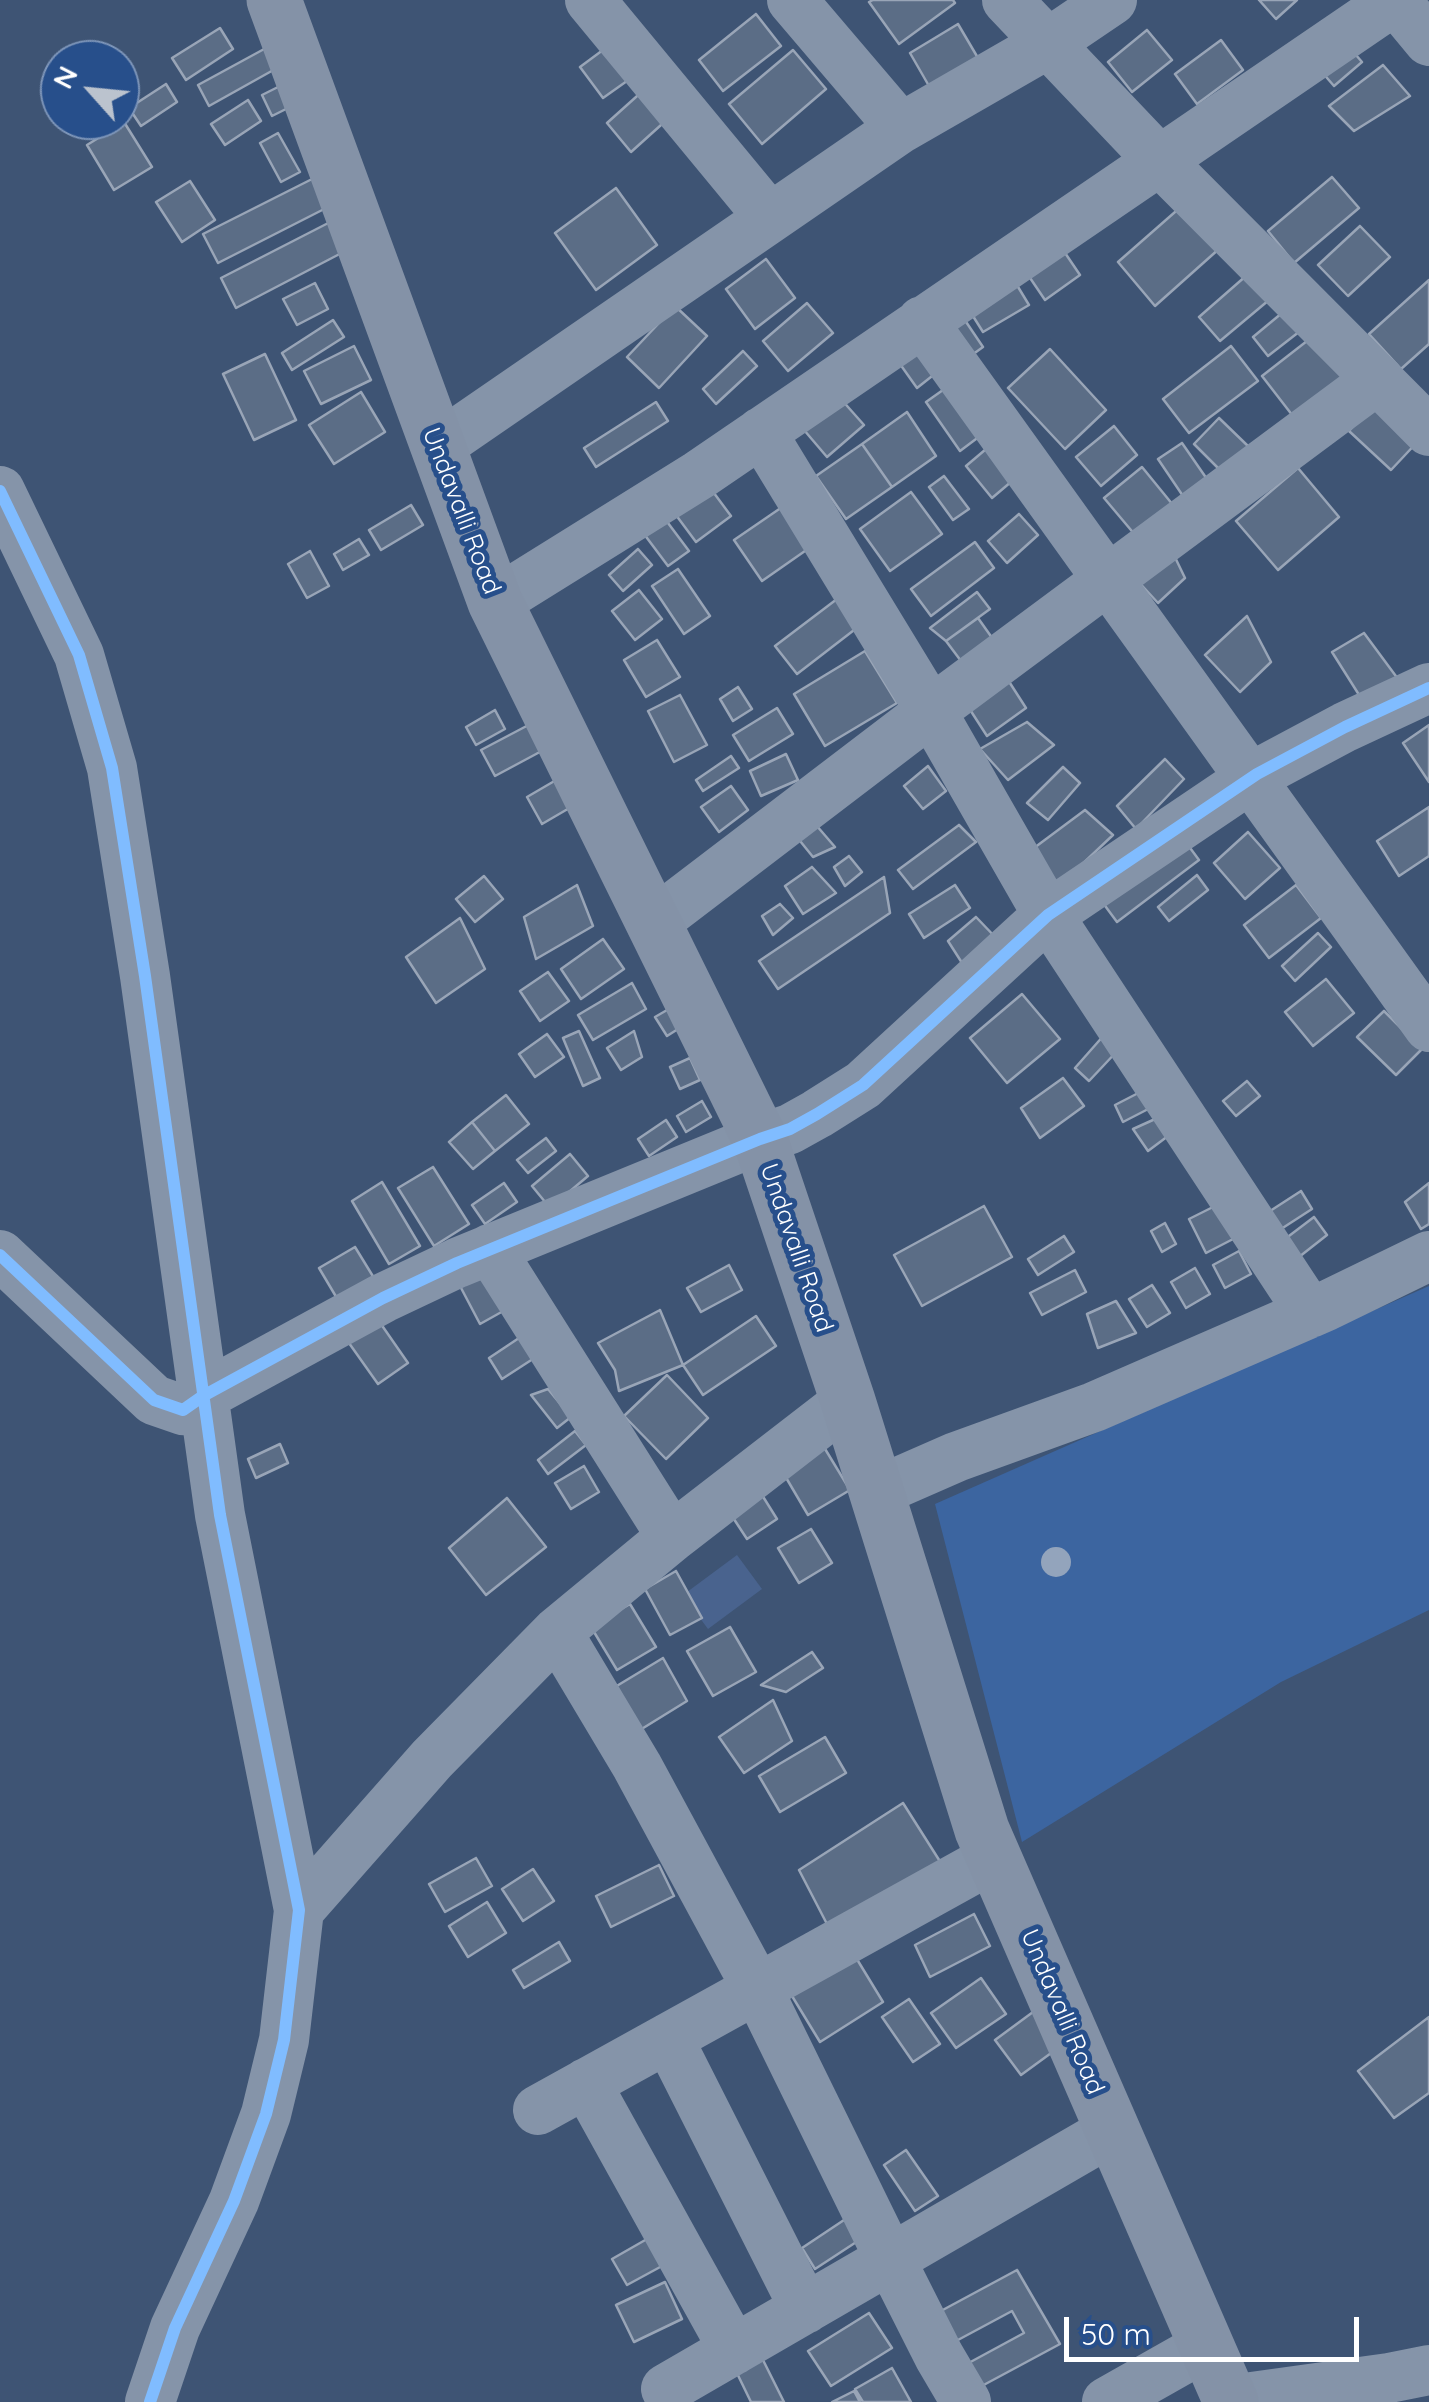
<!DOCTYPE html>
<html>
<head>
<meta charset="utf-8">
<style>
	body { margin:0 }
	#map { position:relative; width:1429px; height:2402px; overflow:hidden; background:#3e5474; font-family:Quicksand,sans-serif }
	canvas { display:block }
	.north { position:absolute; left:40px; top:40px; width:100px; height:100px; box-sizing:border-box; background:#274f8b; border:2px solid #7d95b9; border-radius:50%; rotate:297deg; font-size:28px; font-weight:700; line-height:40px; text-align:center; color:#fff }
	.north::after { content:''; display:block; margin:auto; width:35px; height:45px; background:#bbc3ce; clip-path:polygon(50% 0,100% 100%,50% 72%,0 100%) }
	.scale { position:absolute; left:1064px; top:2317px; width:295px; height:45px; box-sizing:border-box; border:5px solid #fff; border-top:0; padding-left:12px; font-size:30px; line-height:35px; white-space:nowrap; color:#fff; -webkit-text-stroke:8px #274f8b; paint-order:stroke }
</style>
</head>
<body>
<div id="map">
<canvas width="1429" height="2402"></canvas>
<div class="north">N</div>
<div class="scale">50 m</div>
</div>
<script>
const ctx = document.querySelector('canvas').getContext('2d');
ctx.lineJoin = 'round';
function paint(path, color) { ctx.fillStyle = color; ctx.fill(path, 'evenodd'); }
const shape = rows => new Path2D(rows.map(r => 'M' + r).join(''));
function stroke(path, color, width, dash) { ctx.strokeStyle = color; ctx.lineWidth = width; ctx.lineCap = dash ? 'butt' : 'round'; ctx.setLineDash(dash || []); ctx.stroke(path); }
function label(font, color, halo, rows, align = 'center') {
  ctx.font = font + ' Quicksand,sans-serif'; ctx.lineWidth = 10; ctx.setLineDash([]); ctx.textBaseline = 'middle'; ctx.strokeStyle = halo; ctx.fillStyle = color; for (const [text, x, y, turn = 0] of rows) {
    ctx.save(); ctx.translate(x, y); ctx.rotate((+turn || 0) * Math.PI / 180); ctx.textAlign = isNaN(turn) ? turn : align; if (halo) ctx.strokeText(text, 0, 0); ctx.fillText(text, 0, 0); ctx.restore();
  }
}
paint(shape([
	[1429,1286,1429,1610,1281,1682,1022,1842,935,1504]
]), '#3c65a0');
paint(shape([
	[737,1555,762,1589,708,1629,683,1595]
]), '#49638e');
const building = shape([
	[873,0,953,0,955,3,899,44,869,2,873,0],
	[1259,0,1297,0,1276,19,1259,0],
	[756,14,781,46,723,91,699,60,756,14],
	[958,24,978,58,929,86,910,53,958,24],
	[220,28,233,49,186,80,172,58,220,28],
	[1147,30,1172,60,1132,92,1108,62,1147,30],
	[1221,40,1243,70,1197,104,1175,74,1221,40],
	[611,44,634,76,603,98,580,67,611,44],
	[1349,47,1362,62,1334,86,1321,71,1349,47],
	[266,48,277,68,209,106,198,85,266,48],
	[793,50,826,89,762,144,729,104,793,50],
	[1383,65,1410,96,1354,131,1329,106,1383,65],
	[166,84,177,102,141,126,129,108,166,84],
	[282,85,292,106,272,116,262,95,282,85],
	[646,88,671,116,631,152,607,123,646,88],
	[248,100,261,121,225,145,211,124,248,100],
	[124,122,152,167,114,190,87,145,124,122],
	[278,133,300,172,281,182,260,143,278,133],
	[322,174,336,203,218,263,203,234,322,174],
	[1332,177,1359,208,1294,263,1268,231,1332,177],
	[190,181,215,220,182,242,156,202,190,181],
	[616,188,657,245,596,290,555,233,616,188],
	[1183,205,1220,248,1155,306,1118,262,1183,205],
	[338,218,353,247,236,308,221,278,338,218],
	[1360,226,1390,257,1348,296,1318,265,1360,226],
	[1059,244,1080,275,1045,300,1024,269,1059,244],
	[766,259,795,298,755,329,726,289,766,259],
	[1247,275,1269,300,1220,341,1199,317,1247,275],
	[1012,277,1029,305,983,332,966,305,1012,277],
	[1429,280,1429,344,1401,369,1369,334,1429,280],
	[315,283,328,309,297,325,283,299,315,283],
	[807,303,833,333,788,371,763,341,807,303],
	[675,306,707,336,659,388,627,357,675,306],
	[1288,308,1304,328,1268,356,1253,337,1288,308],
	[958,310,983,347,965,360,940,323,958,310],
	[333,320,344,337,292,370,282,353,333,320],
	[1316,334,1350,378,1296,420,1262,376,1316,334],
	[919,339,941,369,917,388,895,357,919,339],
	[354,346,371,380,321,404,304,371,354,346],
	[1231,346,1258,381,1189,433,1163,399,1231,346],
	[1050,349,1106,410,1065,449,1008,388,1050,349],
	[743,351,757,366,716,404,703,389,743,351],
	[265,354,296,420,254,440,223,374,265,354],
	[950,385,984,433,960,451,926,402,950,385],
	[361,392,385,432,334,464,309,425,361,392],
	[840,398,864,425,827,457,804,430,840,398],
	[1379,399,1421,438,1391,470,1349,431,1379,399],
	[656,402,668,421,596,467,584,448,656,402],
	[907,412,936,456,892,487,862,444,907,412],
	[1219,418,1250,448,1224,474,1194,444,1219,418],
	[1114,426,1137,455,1101,486,1076,457,1114,426],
	[1182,443,1209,482,1185,499,1158,459,1182,443],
	[862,444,892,487,846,519,816,476,862,444],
	[992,444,1018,476,992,498,966,466,992,444],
	[1142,467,1173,505,1136,536,1104,498,1142,467],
	[1298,468,1339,517,1278,570,1236,521,1298,468],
	[944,476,969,509,953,520,929,487,944,476],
	[705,481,731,516,696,542,670,507,705,481],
	[911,492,942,534,890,571,860,529,911,492],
	[788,503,815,544,762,581,734,540,788,503],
	[411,505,423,525,381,550,369,530,411,505],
	[1019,514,1038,535,1007,563,988,541,1019,514],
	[662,515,689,551,668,566,641,530,662,515],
	[359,539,369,555,343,570,334,554,359,539],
	[975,542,994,568,931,616,911,589,975,542],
	[1170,547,1185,578,1158,603,1135,578,1170,547],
	[638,549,652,565,623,591,609,575,638,549],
	[310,551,329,586,307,598,288,564,310,551],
	[678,569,710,616,684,634,652,586,678,569],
	[639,590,662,619,635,640,612,611,639,590],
	[977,592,990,609,946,641,930,628,977,592],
	[837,599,858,627,797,674,775,646,837,599],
	[1247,616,1271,662,1240,692,1205,655,1247,616],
	[978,618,995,642,964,665,946,641,978,618],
	[1364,633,1401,683,1361,698,1332,652,1364,633],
	[657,640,680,677,646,697,624,660,657,640],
	[865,651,897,703,825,746,794,694,865,651],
	[1008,680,1026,708,987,736,967,705,1008,680],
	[738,687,752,709,733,721,720,699,738,687],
	[680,695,707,745,674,762,648,711,680,695],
	[777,708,793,734,749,761,733,735,777,708],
	[495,710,505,729,476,745,466,727,495,710],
	[538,720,551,746,495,776,481,750,538,720],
	[1027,722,1054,745,1008,780,980,749,1027,722],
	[1429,725,1429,782,1403,743,1429,725],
	[786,754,798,780,761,796,750,771,786,754],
	[731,756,739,768,703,791,696,780,731,756],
	[1165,759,1184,779,1136,829,1117,806,1165,759],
	[928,766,946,791,923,809,904,786,928,766],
	[1063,767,1080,783,1048,820,1027,803,1063,767],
	[563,776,578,803,542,824,527,797,563,776],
	[731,786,748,810,719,832,701,807,731,786],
	[1429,807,1429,856,1399,876,1377,841,1429,807],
	[1085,810,1113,835,1058,887,1034,848,1085,810],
	[810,818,835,847,813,857,792,831,810,818],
	[959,825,976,842,913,889,898,870,959,825],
	[1248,832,1280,868,1245,899,1214,863,1248,832],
	[1182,837,1199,860,1117,922,1100,899,1182,837],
	[849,856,862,872,845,886,834,867,849,856],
	[812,867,836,893,803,914,785,886,812,867],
	[1197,875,1208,890,1169,921,1158,907,1197,875],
	[484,876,503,899,475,922,456,899,484,876],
	[884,877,890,913,778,989,759,961,884,877],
	[577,885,593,926,536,959,524,917,577,885],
	[955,885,970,908,924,938,909,914,955,885],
	[1296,885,1321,918,1269,958,1244,925,1296,885],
	[780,904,793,918,773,935,762,916,780,904],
	[976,917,998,940,964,966,948,941,976,917],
	[460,918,485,969,436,1003,406,957,460,918],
	[1318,933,1331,947,1295,981,1282,966,1318,933],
	[603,939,624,969,581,999,561,969,603,939],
	[548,972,569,1001,540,1021,520,991,548,972],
	[1326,979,1354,1013,1313,1046,1285,1012,1326,979],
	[632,983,646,1009,593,1040,578,1015,632,983],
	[1022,994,1060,1039,1007,1083,970,1038,1022,994],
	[674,1006,686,1024,667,1036,655,1017,674,1006],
	[1384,1011,1422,1049,1396,1075,1357,1037,1384,1011],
	[579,1031,600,1078,583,1086,563,1038,579,1031],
	[634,1031,642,1057,621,1070,607,1048,634,1031],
	[547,1034,564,1057,535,1077,519,1054,547,1034],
	[1105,1034,1120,1048,1089,1081,1075,1068,1105,1034],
	[690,1058,700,1080,680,1089,670,1067,690,1058],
	[1063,1078,1084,1106,1040,1138,1021,1108,1063,1078],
	[1247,1081,1260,1096,1236,1116,1223,1101,1247,1081],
	[1148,1088,1156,1105,1123,1122,1115,1105,1148,1088],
	[506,1095,529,1124,495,1151,472,1122,506,1095],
	[702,1101,711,1117,686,1132,677,1116,702,1101],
	[1164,1115,1176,1130,1148,1151,1133,1129,1164,1115],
	[666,1120,677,1137,649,1156,638,1139,666,1120],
	[472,1122,495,1151,473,1169,449,1142,472,1122],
	[546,1138,556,1151,528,1173,517,1160,546,1138],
	[570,1154,588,1176,550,1208,532,1186,570,1154],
	[433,1167,469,1224,434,1246,398,1188,433,1167],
	[382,1182,420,1246,389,1264,352,1201,382,1182],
	[504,1183,517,1202,485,1224,472,1205,504,1183],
	[1429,1183,1429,1224,1421,1229,1405,1202,1429,1183],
	[1301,1191,1312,1209,1278,1231,1267,1213,1301,1191],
	[1221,1203,1237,1237,1206,1253,1189,1219,1221,1203],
	[984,1206,1012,1257,922,1306,894,1255,984,1206],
	[1314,1217,1327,1235,1299,1257,1285,1239,1314,1217],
	[1165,1223,1176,1244,1162,1252,1151,1231,1165,1223],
	[1064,1236,1074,1252,1038,1275,1028,1259,1064,1236],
	[355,1247,374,1278,338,1300,319,1268,355,1247],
	[1239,1251,1251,1274,1225,1288,1213,1265,1239,1251],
	[729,1265,742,1290,701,1312,687,1288,729,1265],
	[494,1268,514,1305,480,1324,460,1286,494,1268],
	[1195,1268,1210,1294,1186,1308,1171,1282,1195,1268],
	[1075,1270,1086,1292,1042,1315,1030,1293,1075,1270],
	[1152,1285,1170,1313,1147,1327,1129,1299,1152,1285],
	[1116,1301,1136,1333,1098,1348,1087,1314,1116,1301],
	[660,1310,683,1365,619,1391,615,1370,598,1343,660,1310],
	[374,1314,408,1363,378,1384,344,1336,374,1314],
	[756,1316,776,1346,703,1395,683,1365,756,1316],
	[525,1334,539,1355,502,1379,489,1358,525,1334],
	[667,1375,708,1418,666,1459,624,1416,667,1375],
	[548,1389,571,1417,557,1428,531,1395,548,1389],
	[575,1431,586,1445,548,1474,538,1460,575,1431],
	[819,1439,850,1490,808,1515,778,1464,819,1439],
	[280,1444,288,1463,256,1478,248,1459,280,1444],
	[584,1466,599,1492,571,1509,555,1483,584,1466],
	[757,1487,777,1519,747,1539,726,1507,757,1487],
	[507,1498,546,1547,486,1595,449,1548,507,1498],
	[811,1529,832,1563,799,1583,778,1548,811,1529],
	[676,1571,702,1618,670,1635,645,1589,676,1571],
	[630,1604,656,1647,617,1670,591,1627,630,1604],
	[730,1627,756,1672,713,1696,687,1651,730,1627],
	[812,1652,823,1668,786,1692,761,1685,812,1652],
	[663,1658,687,1701,640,1730,615,1687,663,1658],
	[773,1700,792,1741,744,1773,719,1737,773,1700],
	[825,1737,846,1773,780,1812,759,1776,825,1737],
	[903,1803,941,1863,828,1926,799,1870,903,1803],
	[476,1858,492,1886,445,1912,429,1884,476,1858],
	[659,1865,674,1896,611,1927,596,1896,659,1865],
	[533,1869,554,1901,523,1921,502,1889,533,1869],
	[487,1902,506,1933,468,1957,449,1926,487,1902],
	[974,1914,990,1946,930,1977,915,1945,974,1914],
	[559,1942,570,1961,524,1988,513,1970,559,1942],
	[855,1956,883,2002,820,2042,792,1996,855,1956],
	[981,1978,1006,2014,956,2048,931,2013,981,1978],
	[909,1999,940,2044,913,2062,882,2017,909,1999],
	[1033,2012,1058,2048,1021,2075,995,2040,1033,2012],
	[1429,2017,1429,2093,1394,2118,1358,2071,1429,2017],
	[906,2150,938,2196,915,2211,884,2165,906,2150],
	[853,2214,867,2235,815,2269,802,2248,853,2214],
	[647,2239,662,2266,627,2285,612,2259,647,2239],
	[1017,2270,1060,2344,965,2395,952,2372,1024,2333,1012,2311,943,2348,926,2319,1017,2270],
	[665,2282,682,2319,634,2342,616,2305,665,2282],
	[869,2313,892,2348,831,2386,808,2351,869,2313],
	[758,2350,784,2402,751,2402,732,2363,758,2350],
	[892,2368,911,2402,863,2402,855,2389,892,2368],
	[854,2391,860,2402,832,2402,854,2391]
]);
paint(building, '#5b6d86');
stroke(building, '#99a5b7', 2.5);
stroke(shape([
	[590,0,770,218],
	[792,0,901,128],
	[1007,0,1158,159,1429,431],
	[1395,0,1429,41],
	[922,321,1429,1027],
	[761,432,931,711,1048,915,1310,1313],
	[437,447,901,128,1047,44,1112,0],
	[0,491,79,655,112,768,145,976,220,1515,299,1910,284,2040,266,2114,234,2201,175,2328,150,2402],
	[495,602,699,475,1395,0],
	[653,923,931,711,1378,379],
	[490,1249,672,1537],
	[0,1255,154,1400,183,1410,203,1396,383,1298,457,1263,760,1139,790,1129,817,1114,863,1085,1048,915,1257,774,1345,727,1429,688],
	[876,1492,956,1457,1094,1407,1326,1306,1429,1256],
	[557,1632,637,1766,757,1988,890,2259,939,2356,966,2402],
	[299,1910,432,1759,557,1632,672,1537,848,1401],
	[668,2038,805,2309],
	[586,2083,734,2350],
	[538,2110,995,1857],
	[666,2389,1113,2130],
	[1230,2400,1389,2378,1429,2370],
	[1107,2402,1206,2346]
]), '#8594a9', 50);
stroke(shape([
	[274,0,495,602,760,1139,848,1401,982,1830,1231,2402]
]), '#8492a7', 55);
stroke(shape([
	[0,491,79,655,112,768,145,976,220,1515,299,1910,284,2040,266,2114,234,2201,175,2328,150,2402],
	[0,1255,154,1400,183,1410,203,1396,383,1298,457,1263,760,1139,790,1129,817,1114,863,1085,1048,915,1257,774,1345,727,1429,688]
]), '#80bcff', 12);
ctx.fillStyle = '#93a4bc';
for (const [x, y] of [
	[1056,1562]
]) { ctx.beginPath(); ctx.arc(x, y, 15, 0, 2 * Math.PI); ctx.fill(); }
label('25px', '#fff', '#274f8b', [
	["Undavalli Road",461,511,69],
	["Undavalli Road",796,1248,71],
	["Undavalli Road",1062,2012,67]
]);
</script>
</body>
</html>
